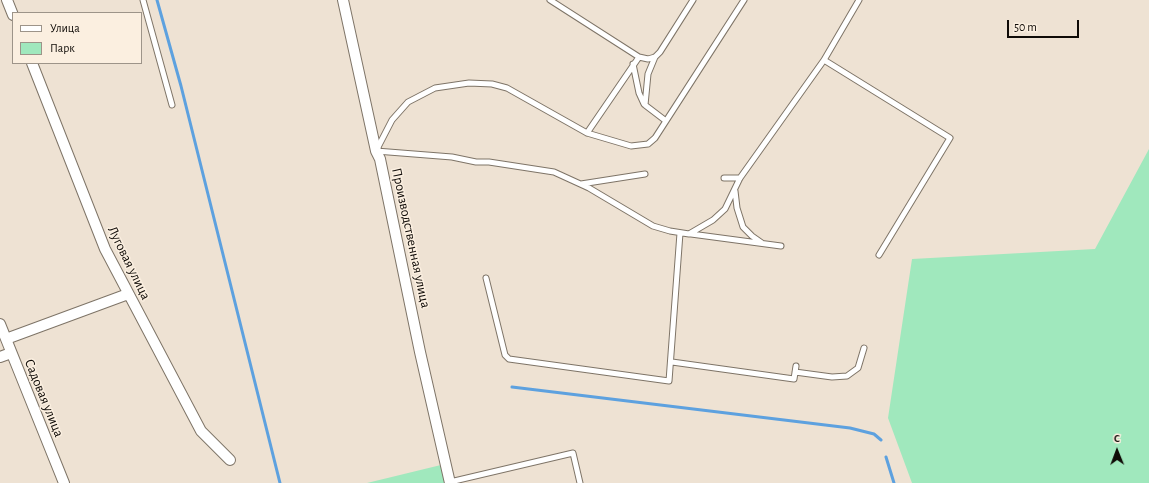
<!DOCTYPE html>
<html>
<head>
<meta charset="utf-8">
<style>
	body { margin:0 }
	#map { position:relative; width:1149px; height:483px; overflow:hidden; background:#eee2d3; font-family:"Alegreya Sans",sans-serif }
	canvas { display:block }
	.legend { position:absolute; left:12px; top:12px; width:130px; height:52px; box-sizing:border-box; background:#fbefe0; border:1px solid #9d9489; margin:0; padding:5px 7px; list-style:none; font-size:12px; color:#0f0b07 }
	.legend li { display:flex; align-items:center; gap:8px; height:20px }
	.legend b { width:20px; border:1px solid #9d9489 }
	.north { position:absolute; left:1097px; top:431px; width:40px; height:40px; -webkit-text-stroke:3px #fbefe0; paint-order:stroke; rotate:359deg; font-size:11px; font-weight:700; line-height:16px; text-align:center; color:#0f0b07 }
	.north::after { content:''; display:block; margin:auto; width:14px; height:18px; background:#0f0b07; clip-path:polygon(50% 0,100% 100%,50% 72%,0 100%) }
	.scale { position:absolute; left:1007px; top:20px; width:72px; height:18px; box-sizing:border-box; border:2px solid #0f0b07; border-top:0; padding-left:5px; font-size:12px; line-height:14px; white-space:nowrap; color:#0f0b07; -webkit-text-stroke:3px #fbefe0; paint-order:stroke }
</style>
</head>
<body>
<div id="map">
<canvas width="1149" height="483"></canvas>
<ul class="legend">
<li><b style="height:5px;background:#fff"></b>Улица</li>
<li><b style="height:11px;background:#a0e8bd"></b>Парк</li>
</ul>
<div class="north">С</div>
<div class="scale">50 m</div>
</div>
<script>
const ctx = document.querySelector('canvas').getContext('2d');
ctx.lineJoin = 'round';
function paint(path, color) { ctx.fillStyle = color; ctx.fill(path, 'evenodd'); }
const shape = rows => new Path2D(rows.map(r => 'M' + r).join(''));
function stroke(path, color, width, dash) { ctx.strokeStyle = color; ctx.lineWidth = width; ctx.lineCap = dash ? 'butt' : 'round'; ctx.setLineDash(dash || []); ctx.stroke(path); }
function label(font, color, halo, rows, align = 'center') {
  ctx.font = font + ' "Alegreya Sans",sans-serif'; ctx.lineWidth = 3; ctx.setLineDash([]); ctx.textBaseline = 'middle'; ctx.strokeStyle = halo; ctx.fillStyle = color; for (const [text, x, y, turn = 0] of rows) {
    ctx.save(); ctx.translate(x, y); ctx.rotate((+turn || 0) * Math.PI / 180); ctx.textAlign = isNaN(turn) ? turn : align; if (halo) ctx.strokeText(text, 0, 0); ctx.fillText(text, 0, 0); ctx.restore();
  }
}
paint(shape([
	[1149,149,1149,483,912,483,888,418,912,259,1095,249],
	[445,464,450,483,367,483]
]), '#a0e8bd');
stroke(shape([
	[157,0,181,86,280,483],
	[512,387,850,428,874,434,881,440],
	[886,457,894,483]
]), '#5da1df', 3);
const service = shape([
	[143,0,172,105],
	[550,0,639,57,648,59,655,57,660,52,693,0],
	[744,0,655,138,648,144,631,146,587,133,507,88,492,84,469,83,435,88,408,102,392,120,376,151,452,157,476,162,489,162,554,172,589,188,653,226,670,231,689,234,713,220,725,209,740,178,824,60,859,0],
	[655,57,648,74,645,105,666,121],
	[824,60,950,138,879,255],
	[633,64,639,93,644,104],
	[587,133,639,57],
	[724,178,740,178],
	[581,184,645,174],
	[735,191,737,208,743,227,752,236,762,243],
	[691,234,781,246],
	[486,278,505,355,509,359,669,381,680,233],
	[672,362,794,379,796,366],
	[795,372,832,377,847,376,858,368,864,348],
	[450,482,573,453,580,483]
]);
const minor = shape([
	[7,0,13,15],
	[343,0,376,151,380,159,420,352,450,483],
	[32,63,105,249,201,431,230,460],
	[0,324,64,483],
	[6,339,128,294],
	[0,357,11,353]
]);
stroke(service, '#7e7467', 7);
stroke(minor, '#7e7467', 12);
stroke(service, '#fff', 5);
stroke(minor, '#fff', 10);
label('14px', '#0f0b07', '#fbefe0', [
	["Производственная улица",411,238,78],
	["Луговая улица",129,263,64],
	["Садовая улица",44,398,68]
]);
</script>
</body>
</html>
